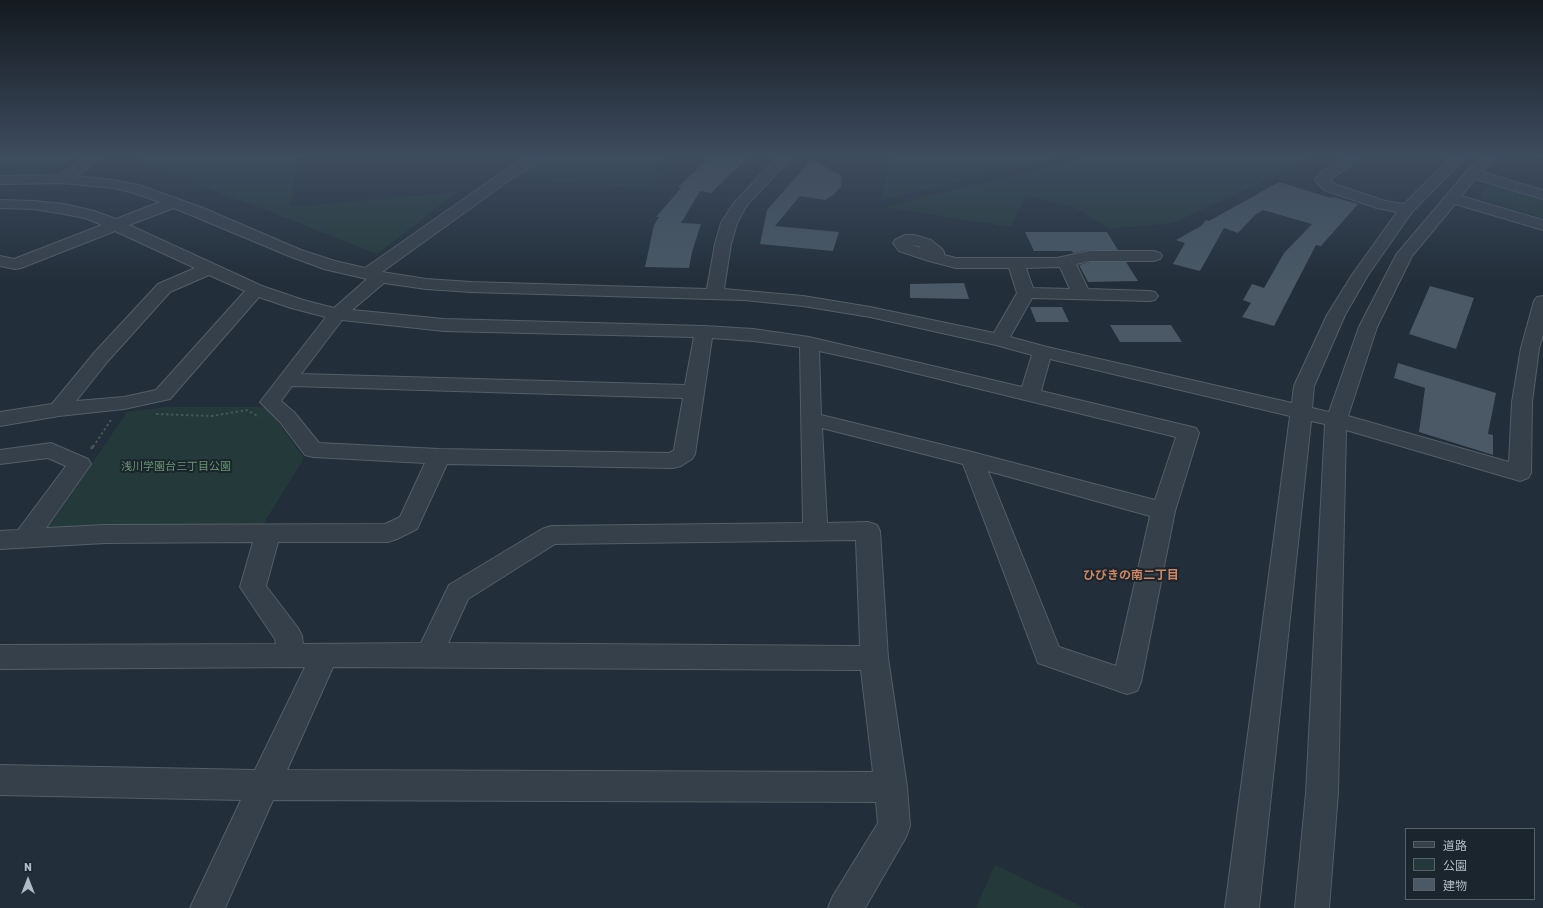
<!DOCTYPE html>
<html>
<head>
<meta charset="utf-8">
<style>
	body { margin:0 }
	#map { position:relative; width:1543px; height:908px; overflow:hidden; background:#222e39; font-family:Rubik,"Noto Sans JP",sans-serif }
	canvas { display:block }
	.legend { position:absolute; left:1405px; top:828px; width:130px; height:72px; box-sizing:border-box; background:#1b252e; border:1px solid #57616b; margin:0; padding:5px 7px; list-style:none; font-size:12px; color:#b1bbc6 }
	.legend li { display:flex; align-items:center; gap:8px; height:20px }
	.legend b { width:20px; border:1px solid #57616b }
	.north { position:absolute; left:8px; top:860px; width:40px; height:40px; -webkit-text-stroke:3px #1b252e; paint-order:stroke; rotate:0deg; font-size:11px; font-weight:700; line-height:16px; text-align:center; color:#b1bbc6 }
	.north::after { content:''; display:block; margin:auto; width:14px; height:18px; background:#b1bbc6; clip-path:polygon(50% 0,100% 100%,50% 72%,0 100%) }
</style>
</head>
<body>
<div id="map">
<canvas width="1543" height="908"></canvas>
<ul class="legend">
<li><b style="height:5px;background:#36404a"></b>道路</li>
<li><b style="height:11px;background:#243a3a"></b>公園</li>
<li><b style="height:11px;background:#4a5965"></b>建物</li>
</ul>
<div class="north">N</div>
</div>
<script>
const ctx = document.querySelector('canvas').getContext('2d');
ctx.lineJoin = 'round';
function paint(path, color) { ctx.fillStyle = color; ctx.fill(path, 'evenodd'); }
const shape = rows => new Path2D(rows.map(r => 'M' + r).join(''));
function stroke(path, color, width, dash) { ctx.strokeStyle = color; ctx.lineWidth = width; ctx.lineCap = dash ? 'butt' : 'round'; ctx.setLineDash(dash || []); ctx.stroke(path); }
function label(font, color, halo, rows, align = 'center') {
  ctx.font = font + ' Rubik,"Noto Sans JP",sans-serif'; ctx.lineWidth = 4; ctx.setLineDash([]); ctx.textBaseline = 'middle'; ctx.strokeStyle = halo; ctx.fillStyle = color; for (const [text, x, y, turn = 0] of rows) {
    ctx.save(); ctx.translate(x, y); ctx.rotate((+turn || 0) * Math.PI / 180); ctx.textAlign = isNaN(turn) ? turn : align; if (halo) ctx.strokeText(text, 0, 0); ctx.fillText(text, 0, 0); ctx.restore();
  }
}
paint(shape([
	[0,158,76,158,64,165,37,173,0,173],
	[141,158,297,158,290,207,458,192,377,254,268,211,136,161],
	[541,158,666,158,655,169,669,174,644,188,510,178],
	[891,158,1056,158,881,200],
	[1084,158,1314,158,1173,223,1110,229,1074,207,1026,195,1011,227,884,207],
	[1491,182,1543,197,1543,218,1479,198],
	[166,407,267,407,304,458,261,528,48,528,127,412],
	[995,865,1085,908,976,908]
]), '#243a3a');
paint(shape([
	[709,158,747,158,711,193,700,191,681,223,701,224,692,252,689,268,645,267,654,225,659,217,656,217,681,188,678,187],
	[812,159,842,176,841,187,833,195,825,200,800,196,775,226,839,232,833,251,760,244,767,210],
	[1279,182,1331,198,1333,197,1358,204,1321,246,1316,245,1274,326,1242,317,1251,303,1243,300,1252,284,1264,288,1284,253,1312,224,1263,210,1255,215,1238,233,1224,228,1200,271,1173,264,1185,243,1176,240,1201,226,1206,220,1209,221],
	[1025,232,1107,232,1118,250,1090,250,1073,253,1072,251,1034,251],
	[1090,262,1126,262,1138,281,1088,282,1079,265],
	[964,283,969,299,910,298,910,284],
	[1430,286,1474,298,1456,349,1409,334],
	[1030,307,1062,307,1069,322,1036,322],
	[1110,325,1171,325,1182,342,1120,342],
	[1398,363,1496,393,1488,434,1493,435,1493,455,1419,432,1425,388,1394,378]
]), '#4a5965');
const minor = shape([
	[85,158,101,158,76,176,113,180,139,185,203,208,301,250,335,261,365,268,501,173,526,158,542,158,540,161,511,179,382,272,426,279,471,282,707,289,715,244,721,223,734,203,776,158,791,158,747,205,737,223,731,244,724,289,803,296,870,307,994,333,1017,293,1009,268,956,268,929,261,899,251,893,243,895,240,905,235,914,235,931,240,942,249,944,252,944,255,956,258,1057,258,1090,251,1154,251,1160,253,1162,256,1160,259,1154,261,1090,261,1076,264,1088,289,1149,291,1155,292,1158,296,1155,300,1149,301,1032,298,1010,337,1047,347,1292,403,1294,386,1327,315,1352,275,1397,212,1377,208,1324,190,1315,180,1317,177,1321,172,1344,158,1360,158,1330,180,1334,184,1385,201,1404,204,1450,158,1465,158,1412,212,1368,275,1345,315,1314,386,1312,408,1329,412,1359,327,1396,255,1467,171,1481,158,1496,158,1482,172,1543,190,1543,199,1475,179,1461,196,1543,220,1543,230,1455,204,1412,256,1377,327,1348,416,1509,462,1512,402,1521,348,1534,301,1537,297,1543,296,1543,335,1539,348,1532,402,1531,473,1528,478,1520,481,1346,430,1338,793,1329,908,1295,908,1306,793,1325,424,1311,421,1259,908,1225,908,1290,416,1050,359,1041,391,1188,426,1196,428,1199,433,1175,511,1141,682,1137,691,1127,694,1038,663,963,464,822,428,827,523,868,522,877,525,880,531,888,658,907,787,910,826,906,837,865,908,828,908,833,896,878,823,876,802,273,800,225,908,190,908,241,800,0,795,0,765,255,770,305,667,0,669,0,645,276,644,275,639,240,587,253,542,105,543,0,549,0,531,18,530,66,466,48,458,0,464,0,450,51,443,88,459,91,464,46,528,105,525,385,524,400,517,425,463,313,457,305,455,280,422,260,402,326,317,291,308,259,297,170,399,124,409,59,416,0,426,0,412,52,404,94,353,158,284,195,268,115,231,21,268,15,269,0,266,0,256,14,259,102,225,85,218,64,214,34,209,0,208,0,200,34,201,64,204,94,211,116,219,160,202,131,192,113,188,62,183,0,184,0,176,59,175,85,158],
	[174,208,289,256,324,269,367,279,334,308,303,300,262,286,129,225,174,208],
	[911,245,919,246,921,248,911,245],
	[1060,267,1070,289,1033,288,1026,268,1060,267],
	[209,275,245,291,156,390,124,397,76,401,108,361,170,292,209,275],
	[384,283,426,289,471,292,744,300,803,306,870,317,996,345,1032,355,1022,387,809,337,753,329,704,326,444,319,352,310,384,283],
	[342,320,444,331,694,337,685,385,301,374,342,320],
	[712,338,753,341,800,347,803,523,551,526,542,529,449,585,421,643,303,644,302,636,298,628,266,586,278,542,388,542,397,539,417,529,447,464,673,468,681,466,692,459,695,454,712,338],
	[819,351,874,363,1176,437,1155,500,972,452,821,415,819,351],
	[292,386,683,398,674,450,669,453,439,449,319,443,294,412,281,401,292,386],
	[988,471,1150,516,1116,666,1059,647,988,471],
	[856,540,860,646,448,643,468,599,555,544,856,540],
	[333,667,861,670,873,772,287,770,333,667]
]);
stroke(minor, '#545e67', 2);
stroke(shape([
	[156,414,212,416,247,410,259,417],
	[93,447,111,420]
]), '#425757', 2, [2.5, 2.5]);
stroke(shape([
	[91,449,93,446]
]), '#425757', 3, [3.5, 3.5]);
paint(minor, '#36404a');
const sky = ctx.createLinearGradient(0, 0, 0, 285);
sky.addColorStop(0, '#13191f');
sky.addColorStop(0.55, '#3e4c5f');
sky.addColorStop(1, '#3e4c5f00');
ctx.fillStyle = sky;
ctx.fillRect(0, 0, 1543, 285);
label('11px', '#68966e', '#1b252e', [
	["浅川学園台三丁目公園",176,467]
]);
label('bold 12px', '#d18560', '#1b252e', [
	["ひびきの南二丁目",1131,576]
]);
</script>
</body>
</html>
